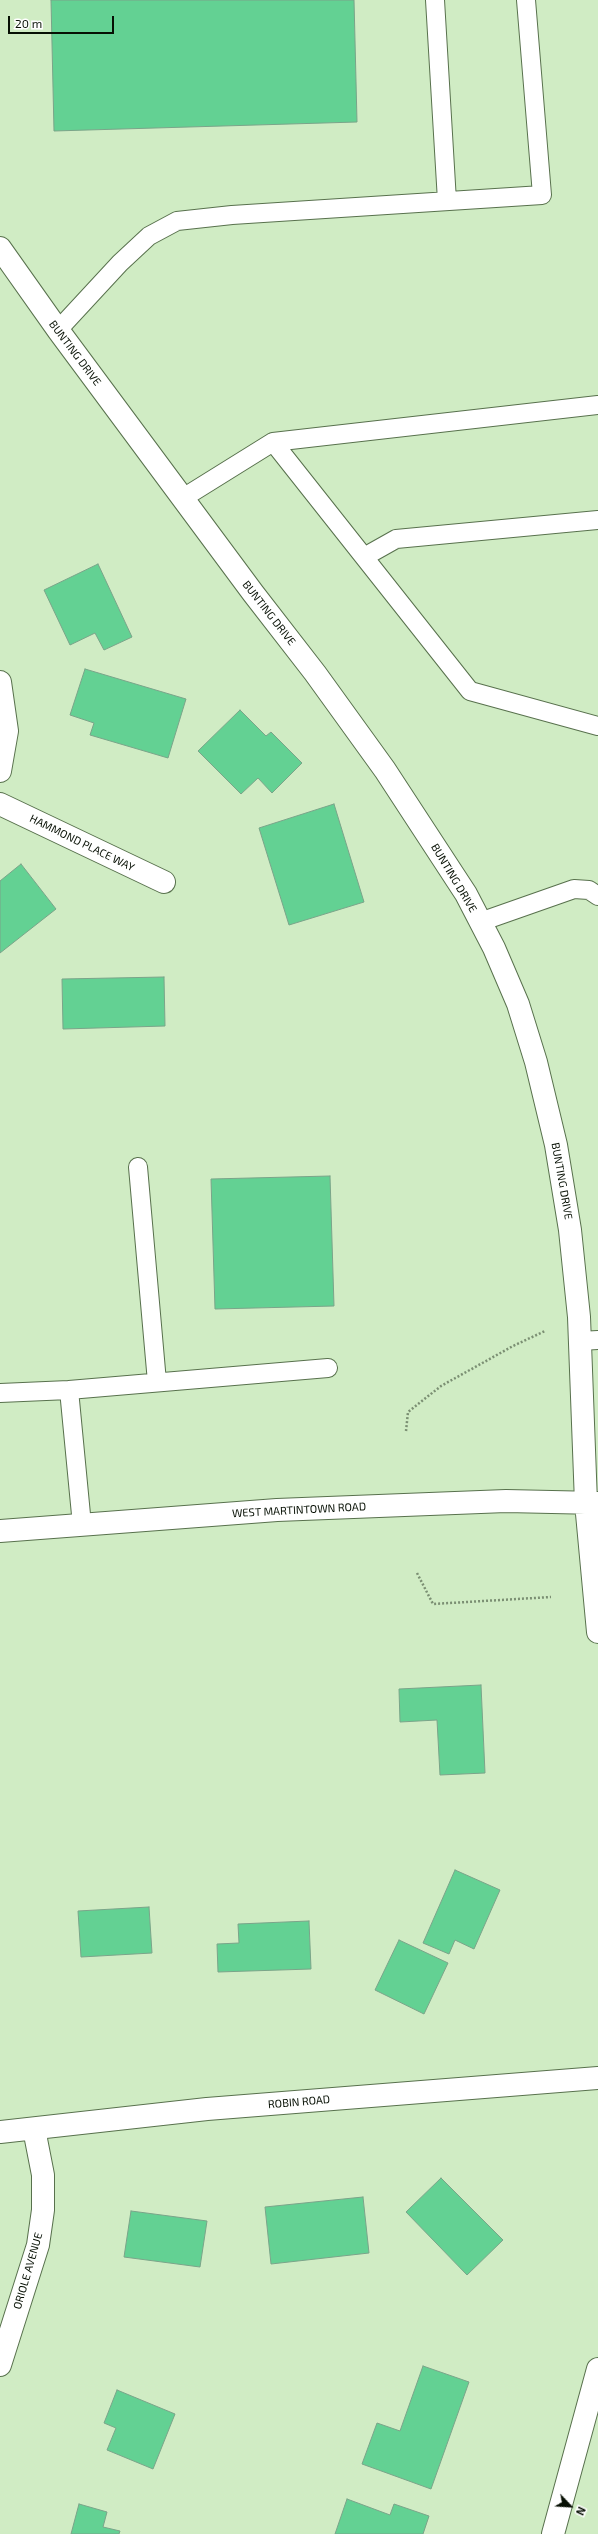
<!DOCTYPE html>
<html>
<head>
<meta charset="utf-8">
<style>
	body { margin:0 }
	#map { position:relative; width:598px; height:2534px; overflow:hidden; background:#d0ecc4; font-family:"Exo 2",sans-serif }
	canvas { display:block }
	.north { position:absolute; left:550px; top:2486px; width:40px; height:40px; -webkit-text-stroke:3px #fff; paint-order:stroke; rotate:115deg; font-size:11px; font-weight:700; line-height:16px; text-align:center; color:#071004 }
	.north::after { content:''; display:block; margin:auto; width:14px; height:18px; background:#071004; clip-path:polygon(50% 0,100% 100%,50% 72%,0 100%) }
	.scale { position:absolute; left:8px; top:16px; width:106px; height:18px; box-sizing:border-box; border:2px solid #071004; border-top:0; padding-left:5px; font-size:12px; line-height:14px; white-space:nowrap; color:#071004; -webkit-text-stroke:3px #fff; paint-order:stroke }
</style>
</head>
<body>
<div id="map">
<canvas width="598" height="2534"></canvas>
<div class="north">N</div>
<div class="scale">20 m</div>
</div>
<script>
const ctx = document.querySelector('canvas').getContext('2d');
ctx.lineJoin = 'round';
function paint(path, color) { ctx.fillStyle = color; ctx.fill(path, 'evenodd'); }
const shape = rows => new Path2D(rows.map(r => 'M' + r).join(''));
function stroke(path, color, width, dash) { ctx.strokeStyle = color; ctx.lineWidth = width; ctx.lineCap = dash ? 'butt' : 'round'; ctx.setLineDash(dash || []); ctx.stroke(path); }
function label(font, color, halo, rows, align = 'center') {
  ctx.font = font + ' "Exo 2",sans-serif'; ctx.lineWidth = 3; ctx.setLineDash([]); ctx.textBaseline = 'middle'; ctx.strokeStyle = halo; ctx.fillStyle = color; for (const [text, x, y, turn = 0] of rows) {
    ctx.save(); ctx.translate(x, y); ctx.rotate((+turn || 0) * Math.PI / 180); ctx.textAlign = isNaN(turn) ? turn : align; if (halo) ctx.strokeText(text, 0, 0); ctx.fillText(text, 0, 0); ctx.restore();
  }
}
const building = shape([
	[51,0,354,0,357,122,54,131,51,0],
	[98,564,132,637,104,650,95,633,70,645,44,590,98,564],
	[85,669,186,699,168,758,90,735,94,723,70,715,85,669],
	[240,710,266,736,271,732,302,763,272,793,258,778,241,794,198,751,240,710],
	[334,804,364,902,289,925,259,828,334,804],
	[21,864,56,909,0,953,0,881,21,864],
	[164,977,165,1026,63,1029,62,979,164,977],
	[330,1176,334,1306,215,1309,211,1179,330,1176],
	[481,1685,485,1773,440,1775,437,1720,400,1722,399,1689,481,1685],
	[455,1870,500,1890,474,1949,455,1940,449,1954,423,1943,455,1870],
	[149,1907,152,1953,81,1957,78,1911,149,1907],
	[309,1921,311,1969,218,1972,217,1944,239,1943,238,1924,309,1921],
	[399,1940,448,1963,424,2014,375,1990,399,1940],
	[441,2178,503,2240,467,2275,406,2212,441,2178],
	[363,2197,369,2253,271,2264,265,2207,363,2197],
	[131,2211,207,2221,200,2267,124,2257,131,2211],
	[423,2366,469,2382,431,2489,362,2464,377,2423,400,2431,423,2366],
	[117,2390,175,2414,153,2469,107,2450,116,2428,104,2423,117,2390],
	[347,2499,390,2515,394,2504,429,2516,423,2534,335,2534,347,2499],
	[79,2504,107,2512,103,2527,120,2531,119,2534,71,2534,79,2504]
]);
paint(building, '#63d193');
stroke(building, '#7aa489', 1);
const lane = shape([
	[435,0,447,201],
	[58,330,120,263,149,236,177,221,232,215,542,195,526,0],
	[273,442,470,691,598,726],
	[183,498,273,442,598,405],
	[364,557,396,539,598,520],
	[480,922,574,889,589,890,598,896],
	[138,1167,157,1382],
	[580,1341,598,1340],
	[69,1390,82,1525],
	[0,1393,69,1390,328,1368]
]);
const street = shape([
	[0,248,58,330,253,593,315,673,385,770,466,894,494,948,518,1004,536,1062,556,1145,570,1230,579,1317,586,1503],
	[0,682,7,731,0,771],
	[0,804,164,882],
	[0,2132,207,2109,598,2078],
	[0,2365,38,2245,43,2210,43,2175,34,2129]
]);
const secondary = shape([
	[586,1503,598,1632],
	[0,1531,277,1510,506,1501,598,1503],
	[553,2534,598,2369]
]);
stroke(lane, '#58714d', 20);
stroke(street, '#58714d', 24);
stroke(secondary, '#58714d', 24);
stroke(shape([
	[406,1431,408,1412,441,1386,513,1346,545,1331],
	[417,1573,433,1604,551,1597]
]), '#7b8f73', 2.5, [2, 2]);
stroke(lane, '#fff', 18);
stroke(street, '#fff', 22);
stroke(secondary, '#fff', 22);
label('11px', '#071004', '#fff', [
	["BUNTING DRIVE",75,353,53],
	["BUNTING DRIVE",269,613,52],
	["HAMMOND PLACE WAY",82,843,26],
	["BUNTING DRIVE",454,878,59],
	["BUNTING DRIVE",562,1181,80],
	["WEST MARTINTOWN ROAD",299,1510,-3],
	["ROBIN ROAD",299,2102,-5],
	["ORIOLE AVENUE",28,2271,-74]
]);
</script>
</body>
</html>
